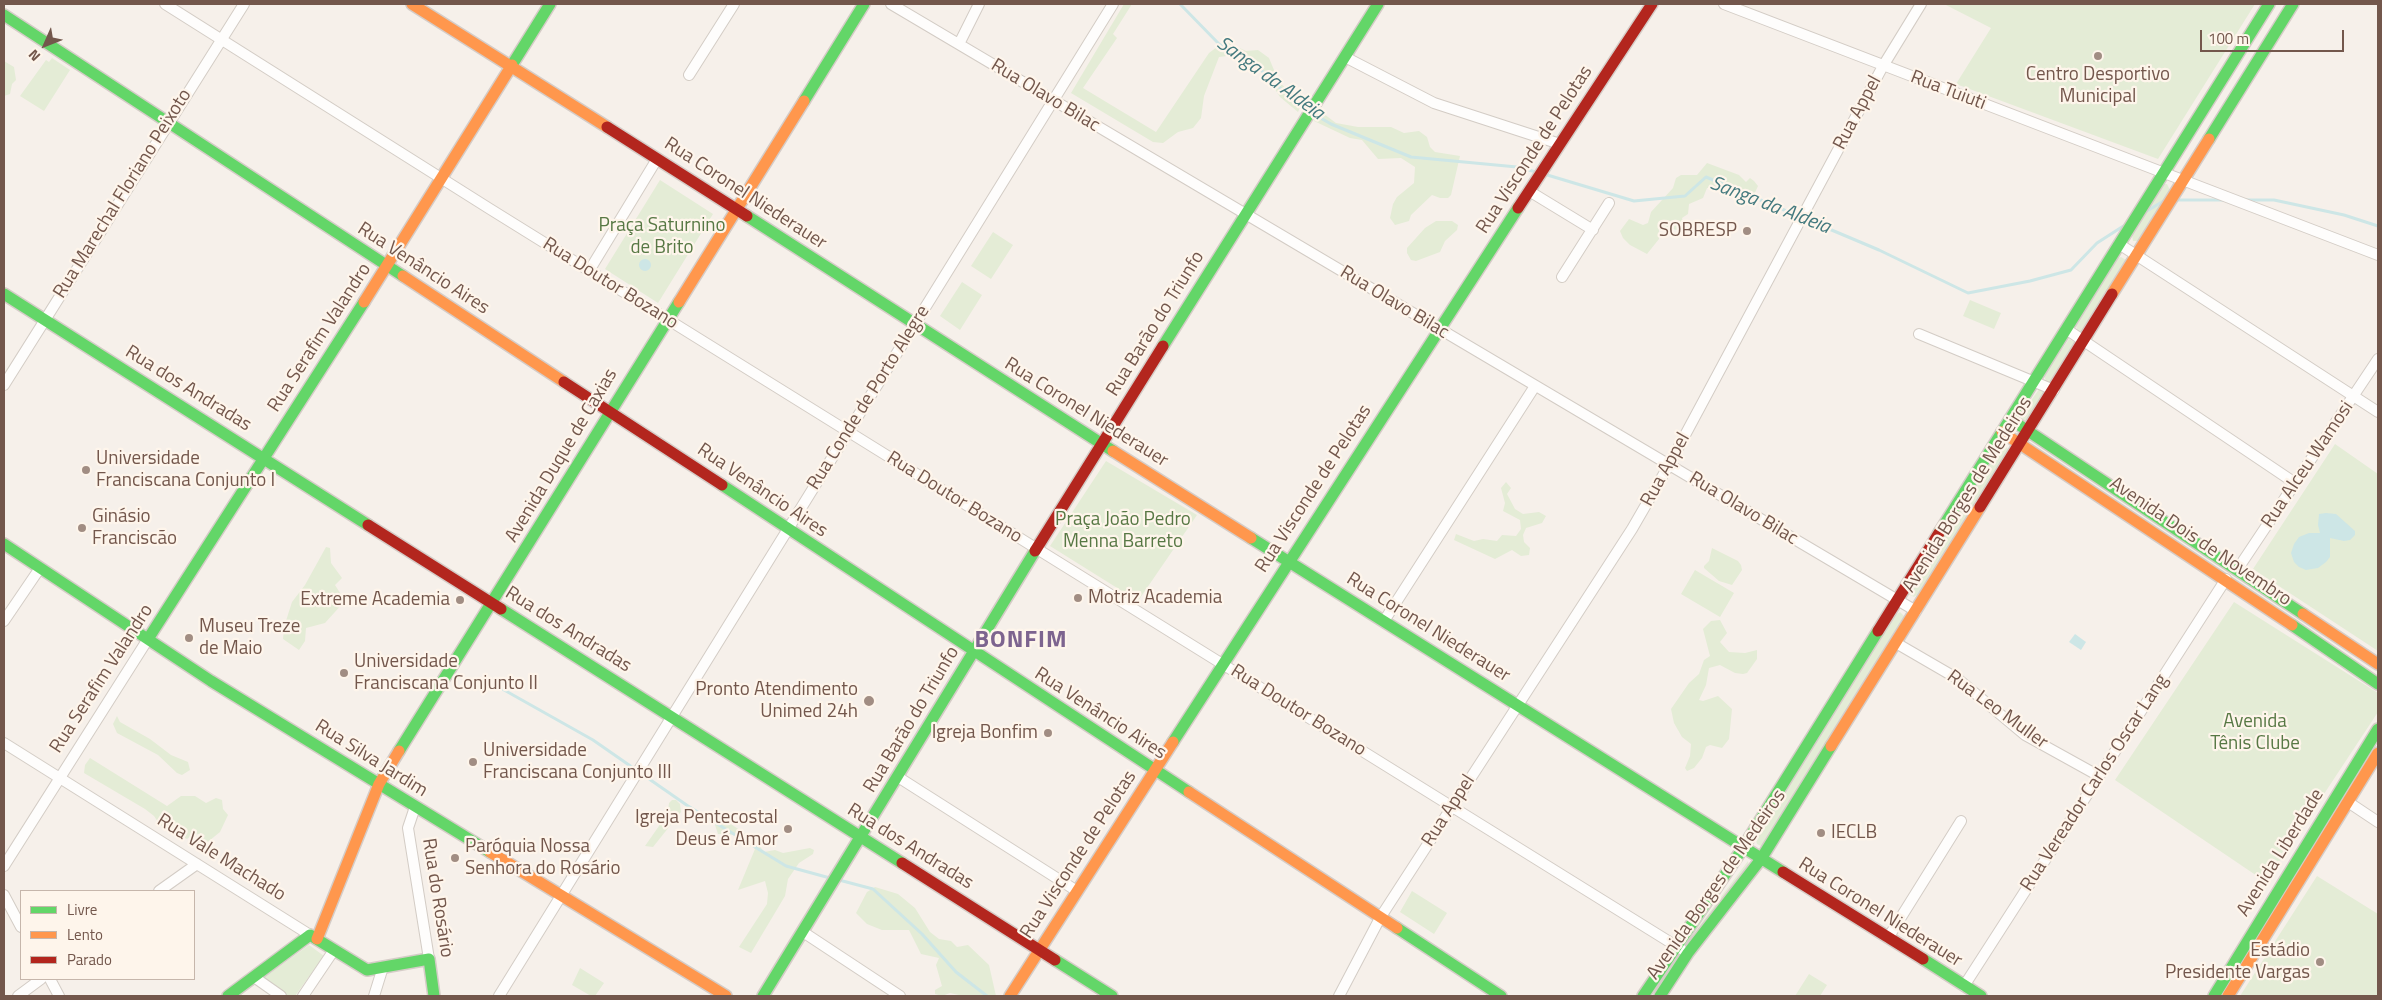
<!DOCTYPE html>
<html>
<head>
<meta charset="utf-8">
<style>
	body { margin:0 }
	#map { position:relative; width:2382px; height:1000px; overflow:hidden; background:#f6f0ea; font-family:"Titillium Web",sans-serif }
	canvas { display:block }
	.frame { position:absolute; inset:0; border:5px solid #73574c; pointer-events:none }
	.legend { position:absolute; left:20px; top:890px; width:175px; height:90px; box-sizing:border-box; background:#fef5eb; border:1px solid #c6b6ab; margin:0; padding:6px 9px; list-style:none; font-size:15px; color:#73574c }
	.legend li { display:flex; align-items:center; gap:10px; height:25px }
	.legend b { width:25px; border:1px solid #c6b6ab }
	.north { position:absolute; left:20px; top:20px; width:50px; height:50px; -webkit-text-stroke:4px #fef5eb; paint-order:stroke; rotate:226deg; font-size:14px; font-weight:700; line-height:20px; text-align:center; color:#73574c }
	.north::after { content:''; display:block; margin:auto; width:18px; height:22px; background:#73574c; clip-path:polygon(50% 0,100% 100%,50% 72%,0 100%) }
	.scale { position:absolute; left:2200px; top:30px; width:144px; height:22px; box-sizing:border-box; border:2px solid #73574c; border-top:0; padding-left:6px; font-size:15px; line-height:18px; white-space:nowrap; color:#73574c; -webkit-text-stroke:4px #fef5eb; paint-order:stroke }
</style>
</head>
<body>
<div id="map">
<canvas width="2382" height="1000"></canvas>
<div class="frame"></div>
<ul class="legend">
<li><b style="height:6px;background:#63d668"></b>Livre</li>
<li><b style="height:6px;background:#ff974d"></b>Lento</li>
<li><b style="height:6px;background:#b3261e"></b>Parado</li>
</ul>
<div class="north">N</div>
<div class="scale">100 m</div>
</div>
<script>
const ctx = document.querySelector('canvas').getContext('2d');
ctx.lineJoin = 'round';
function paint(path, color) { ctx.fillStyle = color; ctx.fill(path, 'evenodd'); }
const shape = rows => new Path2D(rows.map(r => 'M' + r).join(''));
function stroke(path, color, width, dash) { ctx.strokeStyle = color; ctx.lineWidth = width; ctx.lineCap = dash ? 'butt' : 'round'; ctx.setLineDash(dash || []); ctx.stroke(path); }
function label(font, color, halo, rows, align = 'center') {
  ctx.font = font + ' "Titillium Web",sans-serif'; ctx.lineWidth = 4.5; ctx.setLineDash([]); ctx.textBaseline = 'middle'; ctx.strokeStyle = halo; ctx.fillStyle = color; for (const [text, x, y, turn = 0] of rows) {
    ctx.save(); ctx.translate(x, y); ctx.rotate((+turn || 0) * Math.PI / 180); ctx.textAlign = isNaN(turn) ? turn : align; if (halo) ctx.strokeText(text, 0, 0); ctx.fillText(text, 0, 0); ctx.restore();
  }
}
paint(shape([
	[1124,4,1132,4,1113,34,1117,38,1083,88,1156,132,1209,53,1225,41,1246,51,1258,50,1269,58,1279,82,1302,103,1298,112,1280,97,1266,75,1235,55,1219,57,1204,96,1201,118,1193,128,1178,132,1163,143,1153,142,1071,93],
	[1944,4,2255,4,2158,159,1956,84,1991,28],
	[52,58,70,70,44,111,20,96,46,60,49,62],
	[4,61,14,67,16,80,12,84,10,94,4,96],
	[1320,111,1336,123,1358,127,1391,127,1404,133,1419,131,1427,137,1430,147,1435,152,1460,156,1451,195,1448,198,1440,198,1432,195,1411,215,1409,221,1395,225,1390,218,1393,204,1397,197,1414,183,1415,167,1401,158,1378,159,1362,140,1350,138,1314,121],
	[1707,163,1739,175,1746,182,1750,178,1754,181,1758,186,1752,199,1736,197,1722,188,1707,188,1703,198,1689,204,1688,214,1682,218,1685,230,1680,231,1663,226,1659,230,1659,239,1647,254,1630,245,1623,238,1620,231,1629,219,1643,225,1648,223,1651,212,1673,188,1676,178,1681,175,1697,175],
	[660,180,713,214,658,303,605,269],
	[2164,184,2167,184,2170,190,2138,241,2133,241,2132,235],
	[1436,221,1452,221,1458,225,1457,230,1445,241,1440,252,1416,261,1411,260,1407,253,1407,248,1425,228],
	[993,232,1013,245,991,279,971,266],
	[2121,257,2126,260,2082,332,2077,330,2076,326,2118,258],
	[962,282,982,295,960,330,940,316],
	[1970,300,2001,313,1994,329,1963,316],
	[2069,339,2075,342,2050,383,2047,383,2044,376],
	[2040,388,2045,391,2027,421,2024,422,2019,417],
	[2335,444,2378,474,2378,651,2253,569],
	[2005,446,2009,450,1918,594,1914,597,1908,594,1908,589,2001,447],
	[1106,461,1197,515,1138,601,1050,546],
	[1506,482,1511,488,1507,494,1515,509,1523,514,1539,512,1546,516,1542,523,1526,528,1523,535,1524,542,1530,548,1529,555,1521,556,1512,550,1495,559,1454,540,1456,534,1474,541,1483,539,1497,541,1502,535,1516,536,1521,529,1520,520,1503,511,1505,503,1501,488],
	[326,547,330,548,331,563,342,578,335,585,342,596,344,602,325,623,306,628,305,641,299,650,283,639,284,627,292,602,305,585],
	[1712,548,1738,561,1741,565,1742,570,1732,585,1719,581,1704,568,1704,566,1709,561],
	[1695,570,1734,593,1720,617,1681,594],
	[2234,602,2378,693,2378,712,2266,882,2115,780],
	[1900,612,1904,616,1763,847,1757,844,1756,839,1895,615],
	[1720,620,1727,633,1720,642,1729,652,1745,653,1757,650,1757,659,1747,673,1743,674,1735,673,1720,665,1709,668,1706,685,1699,700,1703,701,1718,696,1732,709,1729,739,1722,748,1710,745,1706,747,1702,758,1694,768,1687,771,1685,768,1690,756,1691,744,1682,737,1674,723,1671,709,1689,683,1699,674,1704,660,1710,656,1703,629,1711,621],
	[117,716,120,722,150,739,171,755,188,762,190,770,182,775,177,773,158,755,117,733,113,724],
	[90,758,167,806,181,796,195,796,206,803,216,798,222,800,223,809,228,815,220,832,204,845,201,844,199,834,192,835,187,839,160,825,154,816,145,809,84,773,85,765],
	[672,800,676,800,680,804,681,812,653,847,645,846,659,826,662,817,668,811,669,803],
	[722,818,756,841,764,852,775,850,783,853,810,848,814,850,813,854,799,863,788,879,785,896,751,953,739,947,767,904,768,893,765,881,738,890,755,849,740,835,718,834,715,825],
	[1748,861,1749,865,1692,939,1690,938],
	[2317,876,2378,914,2378,996,2240,996],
	[875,887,898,894,915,908,930,932,939,939,951,941,957,947,968,945,989,965,996,996,963,996,950,993,942,996,935,994,935,990,942,986,936,965,939,958,921,954,909,930,882,930,867,924,856,913,867,892],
	[1412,891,1447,913,1434,934,1400,912],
	[309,945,324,956,295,996,287,996,262,979],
	[580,968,604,983,595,996,591,996,572,985],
	[1809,974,1827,985,1820,996,1795,996]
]), '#e4ecd6');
paint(shape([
	'639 265a6 6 0 1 1 12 0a6 6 0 1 1-12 0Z',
	[2326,513,2336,514,2355,531,2355,535,2350,540,2344,541,2330,538,2330,557,2326,562,2318,568,2306,570,2299,567,2294,562,2291,553,2294,544,2299,537,2309,533,2320,533,2318,525,2319,514],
	[2075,634,2086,642,2081,650,2069,642]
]), '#cde6e6');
stroke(shape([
	[1180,4,1219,44,1262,71,1298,105,1307,110],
	[1312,113,1331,124,1411,157,1517,167,1536,172],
	[1544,174,1634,201,1685,196,1706,177,1879,250,1968,293,2030,281,2071,270,2097,243,2125,225],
	[2176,200,2225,200],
	[2246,200,2274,200,2344,215,2378,226],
	[2147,211,2165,200],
	[497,686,593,740,688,806,786,866,830,878],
	[839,880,873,889,922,934,956,972,987,996]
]), '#cde6e6', 3);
const street = shape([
	[165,4,490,209,1681,949],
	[891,4,1916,611],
	[1724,4,2378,255],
	[959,44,979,4],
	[1345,57,1434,103,1560,144],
	[689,75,734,4],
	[1529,191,1593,230],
	[2119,244,2378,412],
	[589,271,657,159],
	[1562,277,1609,203],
	[2066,329,2295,483],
	[1919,334,2054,390],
	[4,385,244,4],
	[2237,570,2378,359],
	[4,621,40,568],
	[1384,621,1535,386],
	[1896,643,1958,679,2025,735,2099,776],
	[4,743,310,935],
	[898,777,1077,891],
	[2348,802,2378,822],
	[415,807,408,828,429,959],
	[4,866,148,639],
	[159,891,197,864],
	[4,895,21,927],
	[803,932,900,996],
	[1888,938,1961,821],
	[254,977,281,996],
	[50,979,59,996],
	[1964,986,2226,579],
	[18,996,41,979],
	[303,996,334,950],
	[374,996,383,967],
	[499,996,1113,4],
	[1339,996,1380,918,1632,529,1669,465,1883,66,1921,4]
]);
const fast = shape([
	[4,15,403,276],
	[512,65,550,4],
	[804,101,864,4],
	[2209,139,2293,4],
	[747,216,1113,451],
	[4,294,368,525],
	[1163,346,1378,4],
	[2010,419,2303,614],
	[722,485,1189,792],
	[1939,533,2269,4],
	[1251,538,1783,872],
	[4,544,211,681,490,852],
	[501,609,902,863],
	[2292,625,2378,684],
	[148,639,364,302],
	[1173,742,1518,208],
	[399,751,679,302],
	[1397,928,1501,996],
	[1923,959,1981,996],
	[1055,960,1112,996],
	[228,996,310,935,367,970,429,959,434,996],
	[763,996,1035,551],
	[1643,996,1743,848,1878,631],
	[1660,996,1688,953,1761,859,1831,746],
	[2214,996,2378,729]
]);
const slow = shape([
	[412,4,607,127],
	[403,276,564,382],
	[2112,294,2209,139],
	[364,302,512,65],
	[679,302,804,101],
	[2002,432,2292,625],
	[1113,451,1251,538],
	[2303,614,2378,664],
	[1831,746,1980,507],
	[1189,792,1397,928],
	[490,852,726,996],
	[317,939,379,784,399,751],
	[1010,996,1173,742],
	[2228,996,2378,753]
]);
const jam = shape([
	[607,127,747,216],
	[1518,208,1652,4],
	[564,382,722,485],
	[1980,507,2112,294],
	[368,525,501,609],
	[1035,551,1163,346],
	[1878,631,1939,533],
	[902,863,1055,960],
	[1783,872,1923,959]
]);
stroke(street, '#d3ccc5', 12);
stroke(fast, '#d5ccc7', 14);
stroke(slow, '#d5ccc7', 14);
stroke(jam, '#d5ccc7', 14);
stroke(street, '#fefdfc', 10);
stroke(fast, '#63d668', 11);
stroke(slow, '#ff974d', 11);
stroke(jam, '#b3261e', 11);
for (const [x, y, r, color] of [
	[2098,56,5,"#a18d83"],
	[1747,231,5,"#a18d83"],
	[86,470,5,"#a18d83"],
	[82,528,5,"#a18d83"],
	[1078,598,5,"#a18d83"],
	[460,600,5,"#a18d83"],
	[189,638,5,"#a18d83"],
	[344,673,5,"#a18d83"],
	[869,701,6,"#a18d83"],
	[1048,733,5,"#a18d83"],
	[473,762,5,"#a18d83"],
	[788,829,5,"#a18d83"],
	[1821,833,5,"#a18d83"],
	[455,858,5,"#a18d83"],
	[2320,962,5,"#a18d83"]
]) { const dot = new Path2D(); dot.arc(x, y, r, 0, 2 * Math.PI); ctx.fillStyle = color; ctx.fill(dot); stroke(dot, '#fef5eb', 2); }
label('19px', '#73574c', '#fef5eb', [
	["Centro Desportivo",2098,75,"center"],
	["Municipal",2098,97,"center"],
	["SOBRESP",1737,231,"right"],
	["Universidade",96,459],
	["Franciscana Conjunto I",96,481],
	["Ginásio",92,517],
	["Franciscão",92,539],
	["Motriz Academia",1088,598],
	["Extreme Academia",450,600,"right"],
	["Museu Treze",199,627],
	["de Maio",199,649],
	["Universidade",354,662],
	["Franciscana Conjunto II",354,684],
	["Pronto Atendimento",858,690,"right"],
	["Unimed 24h",858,712,"right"],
	["Igreja Bonfim",1038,733,"right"],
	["Universidade",483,751],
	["Franciscana Conjunto III",483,773],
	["Igreja Pentecostal",778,818,"right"],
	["Deus é Amor",778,840,"right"],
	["IECLB",1831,833],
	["Paróquia Nossa",465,847],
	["Senhora do Rosário",465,869],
	["Estádio",2310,951,"right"],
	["Presidente Vargas",2310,973,"right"]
], 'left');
label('19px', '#73574c', '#fef5eb', [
	["Rua Tuiuti",1948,91,21],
	["Rua Olavo Bilac",1045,96,31],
	["Rua Appel",1858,113,-62],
	["Rua Visconde de Pelotas",1535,150,-57],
	["Rua Marechal Floriano Peixoto",123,194,-58],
	["Rua Coronel Niederauer",745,194,33],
	["Rua Venâncio Aires",423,269,33],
	["Rua Doutor Bozano",610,284,32],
	["Rua Olavo Bilac",1394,303,31],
	["Rua Barão do Triunfo",1156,324,-58],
	["Rua Serafim Valandro",320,338,-57],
	["Rua dos Andradas",188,389,32],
	["Rua Conde de Porto Alegre",869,398,-58],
	["Rua Coronel Niederauer",1086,413,32],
	["Avenida Duque de Caxias",562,456,-59],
	["Rua Alceu Wamosi",2308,465,-56],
	["Rua Appel",1666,470,-61],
	["Rua Visconde de Pelotas",1314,489,-57],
	["Rua Venâncio Aires",762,491,34],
	["Avenida Borges de Medeiros",1968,495,-58],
	["Rua Doutor Bozano",954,498,32],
	["Rua Olavo Bilac",1743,509,31],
	["Avenida Dois de Novembro",2200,542,34],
	["Rua Coronel Niederauer",1428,628,32],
	["Rua dos Andradas",568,630,32],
	["Rua Serafim Valandro",102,679,-57],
	["Rua Leo Muller",1997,710,36],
	["Rua Doutor Bozano",1298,711,32],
	["Rua Venâncio Aires",1100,714,33],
	["Rua Barão do Triunfo",912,720,-59],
	["Rua Silva Jardim",371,759,32],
	["Rua Vereador Carlos Oscar Lang",2095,783,-57],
	["Rua Appel",1449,811,-57],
	["Rua dos Andradas",910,847,32],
	["Avenida Liberdade",2281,853,-58],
	["Rua Visconde de Pelotas",1079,855,-57],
	["Rua Vale Machado",221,858,32],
	["Avenida Borges de Medeiros",1717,885,-55],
	["Rua do Rosário",437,898,81],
	["Rua Coronel Niederauer",1880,913,32]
]);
label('19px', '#577844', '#fef5eb', [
	["Praça Saturnino",662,226],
	["de Brito",662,248],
	["Praça João Pedro",1123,520],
	["Menna Barreto",1123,542],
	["Avenida",2255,722],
	["Tênis Clube",2255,744]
]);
label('italic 20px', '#43797e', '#fef5eb', [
	["Sanga da Aldeia",1270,79,36],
	["Sanga da Aldeia",1770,206,21]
]);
ctx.letterSpacing = '1px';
label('bold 24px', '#7d648f', '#fef5eb', [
	["BONFIM",1021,641]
]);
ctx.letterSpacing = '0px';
</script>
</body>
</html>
